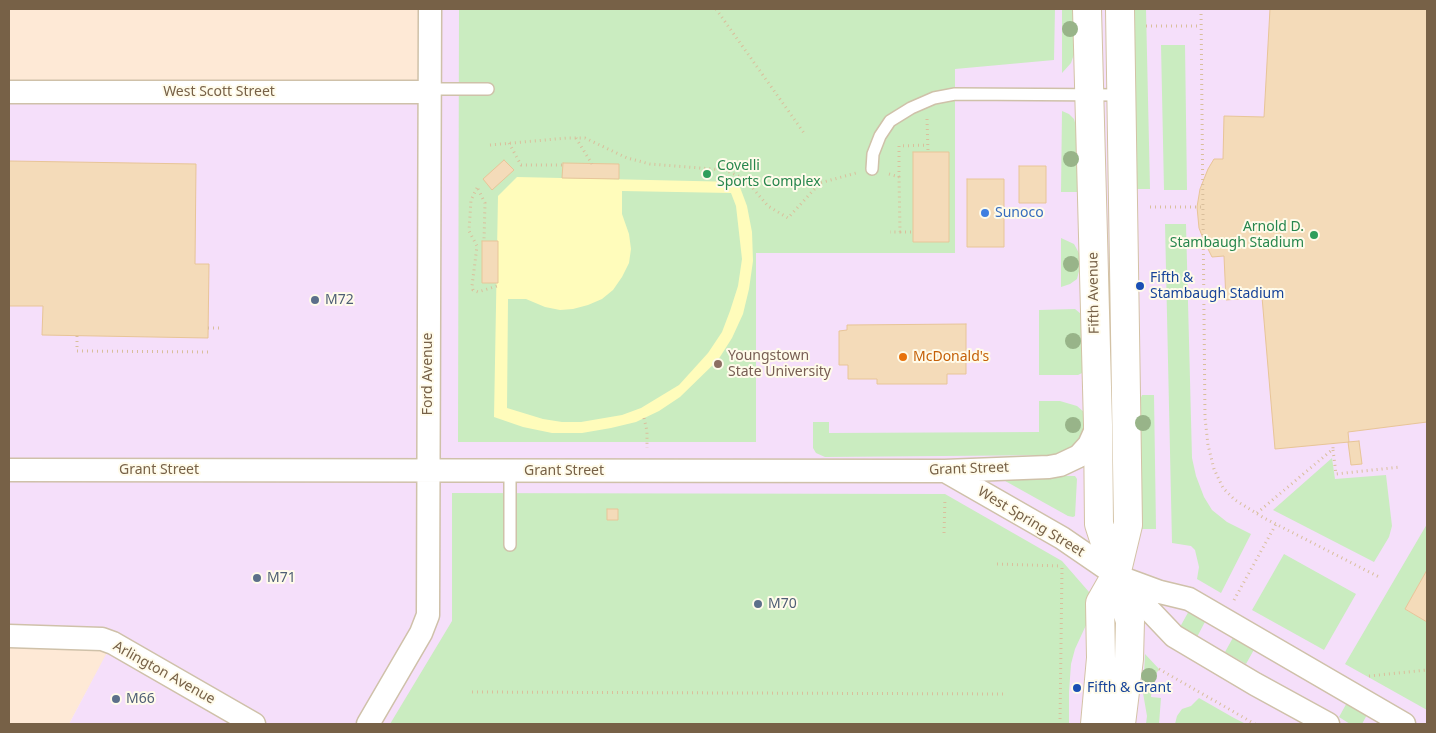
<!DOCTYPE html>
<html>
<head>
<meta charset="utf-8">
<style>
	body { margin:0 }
	#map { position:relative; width:1436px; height:733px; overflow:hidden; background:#fdf8e3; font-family:"Noto Sans",sans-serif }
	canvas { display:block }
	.frame { position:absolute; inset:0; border:10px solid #776147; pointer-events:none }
</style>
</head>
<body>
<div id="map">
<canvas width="1436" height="733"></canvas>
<div class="frame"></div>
</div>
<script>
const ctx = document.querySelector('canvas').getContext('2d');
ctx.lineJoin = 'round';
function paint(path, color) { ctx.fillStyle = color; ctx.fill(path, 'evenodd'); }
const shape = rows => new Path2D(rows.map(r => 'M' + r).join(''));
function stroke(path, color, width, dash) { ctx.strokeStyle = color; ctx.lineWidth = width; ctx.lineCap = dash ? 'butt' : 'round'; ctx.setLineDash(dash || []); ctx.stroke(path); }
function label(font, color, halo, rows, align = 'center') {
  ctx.font = font + ' "Noto Sans",sans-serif'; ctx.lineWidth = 4; ctx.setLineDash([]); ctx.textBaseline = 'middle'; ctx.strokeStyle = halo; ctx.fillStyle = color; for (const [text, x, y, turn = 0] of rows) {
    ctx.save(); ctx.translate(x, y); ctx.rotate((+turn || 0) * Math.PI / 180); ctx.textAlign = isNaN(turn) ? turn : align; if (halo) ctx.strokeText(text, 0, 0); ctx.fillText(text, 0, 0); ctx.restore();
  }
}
paint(shape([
	[9,9,430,9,430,92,9,92],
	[9,636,113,643,69,724,9,724]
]), '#fee9d6');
paint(shape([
	[430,9,1427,9,1427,724,69,724,112,643,9,636,9,92,430,92]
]), '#f5dffa');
paint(shape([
	[459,9,1055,9,1054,60,955,69,955,253,756,253,756,442,458,442],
	[1062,9,1075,9,1076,48,1071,63,1062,73],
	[1123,9,1146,9,1150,189,1137,189,1126,140],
	[1161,45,1185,45,1187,190,1164,190],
	[1062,111,1069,114,1074,119,1078,134,1079,192,1061,192],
	[1165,224,1186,224,1192,458,1196,476,1204,497,1212,510,1227,522,1251,534,1221,593,1197,579,1199,567,1195,550,1191,546,1172,543],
	[1061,238,1074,244,1080,255,1080,267,1077,279,1070,284,1061,287],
	[1075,309,1081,314,1083,322,1084,369,1082,373,1078,375,1039,375,1039,310],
	[1142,395,1154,395,1156,529,1135,529,1132,420],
	[1039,401,1060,401,1077,406,1085,413,1086,425,1082,439,1074,448,1060,455,825,457,816,453,813,448,813,422,829,422,829,433,1039,432],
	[1332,458,1335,479,1386,475,1392,526,1389,537,1374,562,1273,510],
	[998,475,1075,476,1077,479,1075,516,1073,517,1068,516,998,477],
	[452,493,945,494,1062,561,1089,592,1087,623,1075,649,1071,664,1069,692,1069,724,390,724,452,621],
	[1427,524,1427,570,1405,609,1427,622,1427,710,1345,664],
	[1284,554,1356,594,1324,650,1252,610],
	[1190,609,1207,618,1197,637,1180,627],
	[1235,634,1256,646,1246,664,1225,652],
	[1145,654,1159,669,1153,679,1151,697,1161,698,1159,724,1146,724,1147,716,1143,693],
	[1199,698,1234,718,1246,724,1175,724,1177,716,1182,709,1191,706],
	[1349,699,1369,711,1362,724,1350,724,1339,717]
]), '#caecc0');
paint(shape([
	[517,177,738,182,747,206,752,232,753,261,749,289,743,314,732,338,718,360,680,397,659,411,636,422,611,428,582,433,552,433,523,427,494,417,498,196],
	[622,191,731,193,736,206,742,259,738,286,730,311,722,332,708,353,679,385,641,408,622,415,581,422,562,422,543,419,507,408,508,299,526,299,545,307,560,310,573,309,588,305,602,299,613,290,622,277,629,263,631,249,629,234,622,214]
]), '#fffcbb');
const building = shape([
	[1270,9,1427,9,1427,422,1348,432,1349,442,1275,449,1262,297,1226,300,1224,256,1212,257,1204,241,1199,228,1197,207,1200,189,1208,169,1214,159,1223,159,1224,116,1264,117,1270,9],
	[913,152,949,152,949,242,913,242,913,152],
	[504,160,514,170,492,190,483,179,504,160],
	[9,161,196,164,195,264,209,264,208,338,42,335,43,306,9,306,9,161],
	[563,163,619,164,619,179,562,178,563,163],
	[1019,166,1046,166,1046,203,1019,203,1019,166],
	[967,179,1004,179,1004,247,967,247,967,179],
	[482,241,498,241,498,283,482,283,482,241],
	[966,324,966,374,947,374,947,384,877,384,877,379,848,379,848,365,839,365,839,331,847,330,847,325,966,324],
	[1359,441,1362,464,1351,465,1348,442,1359,441],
	[607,509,618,509,618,520,607,520,607,509],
	[1427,570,1427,622,1405,609,1427,570]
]);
paint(building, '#f4dbb9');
stroke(building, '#e8c598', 1);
const service = shape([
	[430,89,488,89],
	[872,169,873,154,880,136,890,121,911,108,934,98,955,94,1122,95],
	[510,471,510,545]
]);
const minor = shape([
	[9,92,430,92],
	[9,470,945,471,1049,467,1060,465,1079,456,1089,445,1098,425],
	[945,471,1062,538,1116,575,1174,636,1255,684,1328,724],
	[1122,578,1160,592,1189,599,1404,724],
	[9,636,102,639,113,643,254,724],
	[368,724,421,633,428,615,430,9]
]);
const secondary = shape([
	[1087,9,1098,425,1099,524,1130,621,1129,659,1121,724],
	[1095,724,1101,658,1100,603,1116,575,1128,525,1120,9]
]);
stroke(service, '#cfc1a9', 14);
stroke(minor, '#cfc1a9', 25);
stroke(secondary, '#d3c2a5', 30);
stroke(shape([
	[716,9,804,133],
	[1201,9,1205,418,1208,445,1214,469,1223,488,1235,500,1264,518,1381,578],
	[1146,26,1201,26],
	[927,119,928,152],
	[576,138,592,164],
	[509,143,521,165,563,165],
	[490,145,567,138,585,138,627,158,650,164,725,170,745,179,768,206,788,218,820,183,856,173],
	[889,174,899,177,900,232,890,232],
	[899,177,899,146,928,145],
	[477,188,471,200,469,231,477,246,472,286,473,290,478,292,497,286],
	[478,189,485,203,484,241],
	[1150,207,1203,207],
	[900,232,913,232],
	[208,328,221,328],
	[77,336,77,351,212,352],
	[644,418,647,431,647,448],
	[1333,450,1336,474,1400,467],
	[1257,513,1333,449,1333,443],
	[944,533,945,498],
	[997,564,1061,566],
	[1234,600,1276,524],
	[1159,669,1255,724],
	[1369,676,1427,670],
	[472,692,1007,694],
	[1060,724,1062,565]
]), '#d9bf9c', 3, [1, 4]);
stroke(service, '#fff', 11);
stroke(minor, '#fff', 22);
stroke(secondary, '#fff', 28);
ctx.fillStyle = '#98b489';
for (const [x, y] of [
	[1070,29],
	[1071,159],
	[1071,264],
	[1073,341],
	[1143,423],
	[1073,425],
	[1149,676]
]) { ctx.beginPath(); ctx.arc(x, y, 8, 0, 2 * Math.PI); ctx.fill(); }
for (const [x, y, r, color] of [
	[707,174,5,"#2e9e5b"],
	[985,213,5,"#3f7fe0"],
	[1314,235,5,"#2e9e5b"],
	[1140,286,5,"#1a4fb4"],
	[315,300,5,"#5c6f8a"],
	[903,357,5,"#e8710a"],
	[718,364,5,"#8d6e63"],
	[257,578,5,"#5c6f8a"],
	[758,604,5,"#5c6f8a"],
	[1077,688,5,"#1a4fb4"],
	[116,699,5,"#5c6f8a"]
]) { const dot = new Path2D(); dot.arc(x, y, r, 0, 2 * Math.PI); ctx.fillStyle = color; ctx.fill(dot); stroke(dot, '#fffbea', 2); }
label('14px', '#776147', '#fffbea', [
	["West Scott Street",219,92],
	["Fifth Avenue",1094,293,-91],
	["Ford Avenue",428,374,-90],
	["Grant Street",969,469,-2],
	["Grant Street",159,470],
	["Grant Street",564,471],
	["West Spring Street",1031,522,31],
	["Arlington Avenue",164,673,29]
]);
label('14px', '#27864d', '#fffbea', [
	["Covelli",717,166],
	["Sports Complex",717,182],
	["Arnold D.",1304,227,"right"],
	["Stambaugh Stadium",1304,243,"right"]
], 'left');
label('14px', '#366cbe', '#fffbea', [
	["Sunoco",995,213]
], 'left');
label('14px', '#164399', '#fffbea', [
	["Fifth &",1150,278],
	["Stambaugh Stadium",1150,294],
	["Fifth & Grant",1087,688]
], 'left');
label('14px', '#4e5e75', '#fffbea', [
	["M72",325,300],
	["M71",267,578],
	["M70",768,604],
	["M66",126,699]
], 'left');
label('14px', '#785e54', '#fffbea', [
	["Youngstown",728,356],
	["State University",728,372]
], 'left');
label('14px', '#c56008', '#fffbea', [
	["McDonald's",913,357]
], 'left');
</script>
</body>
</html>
